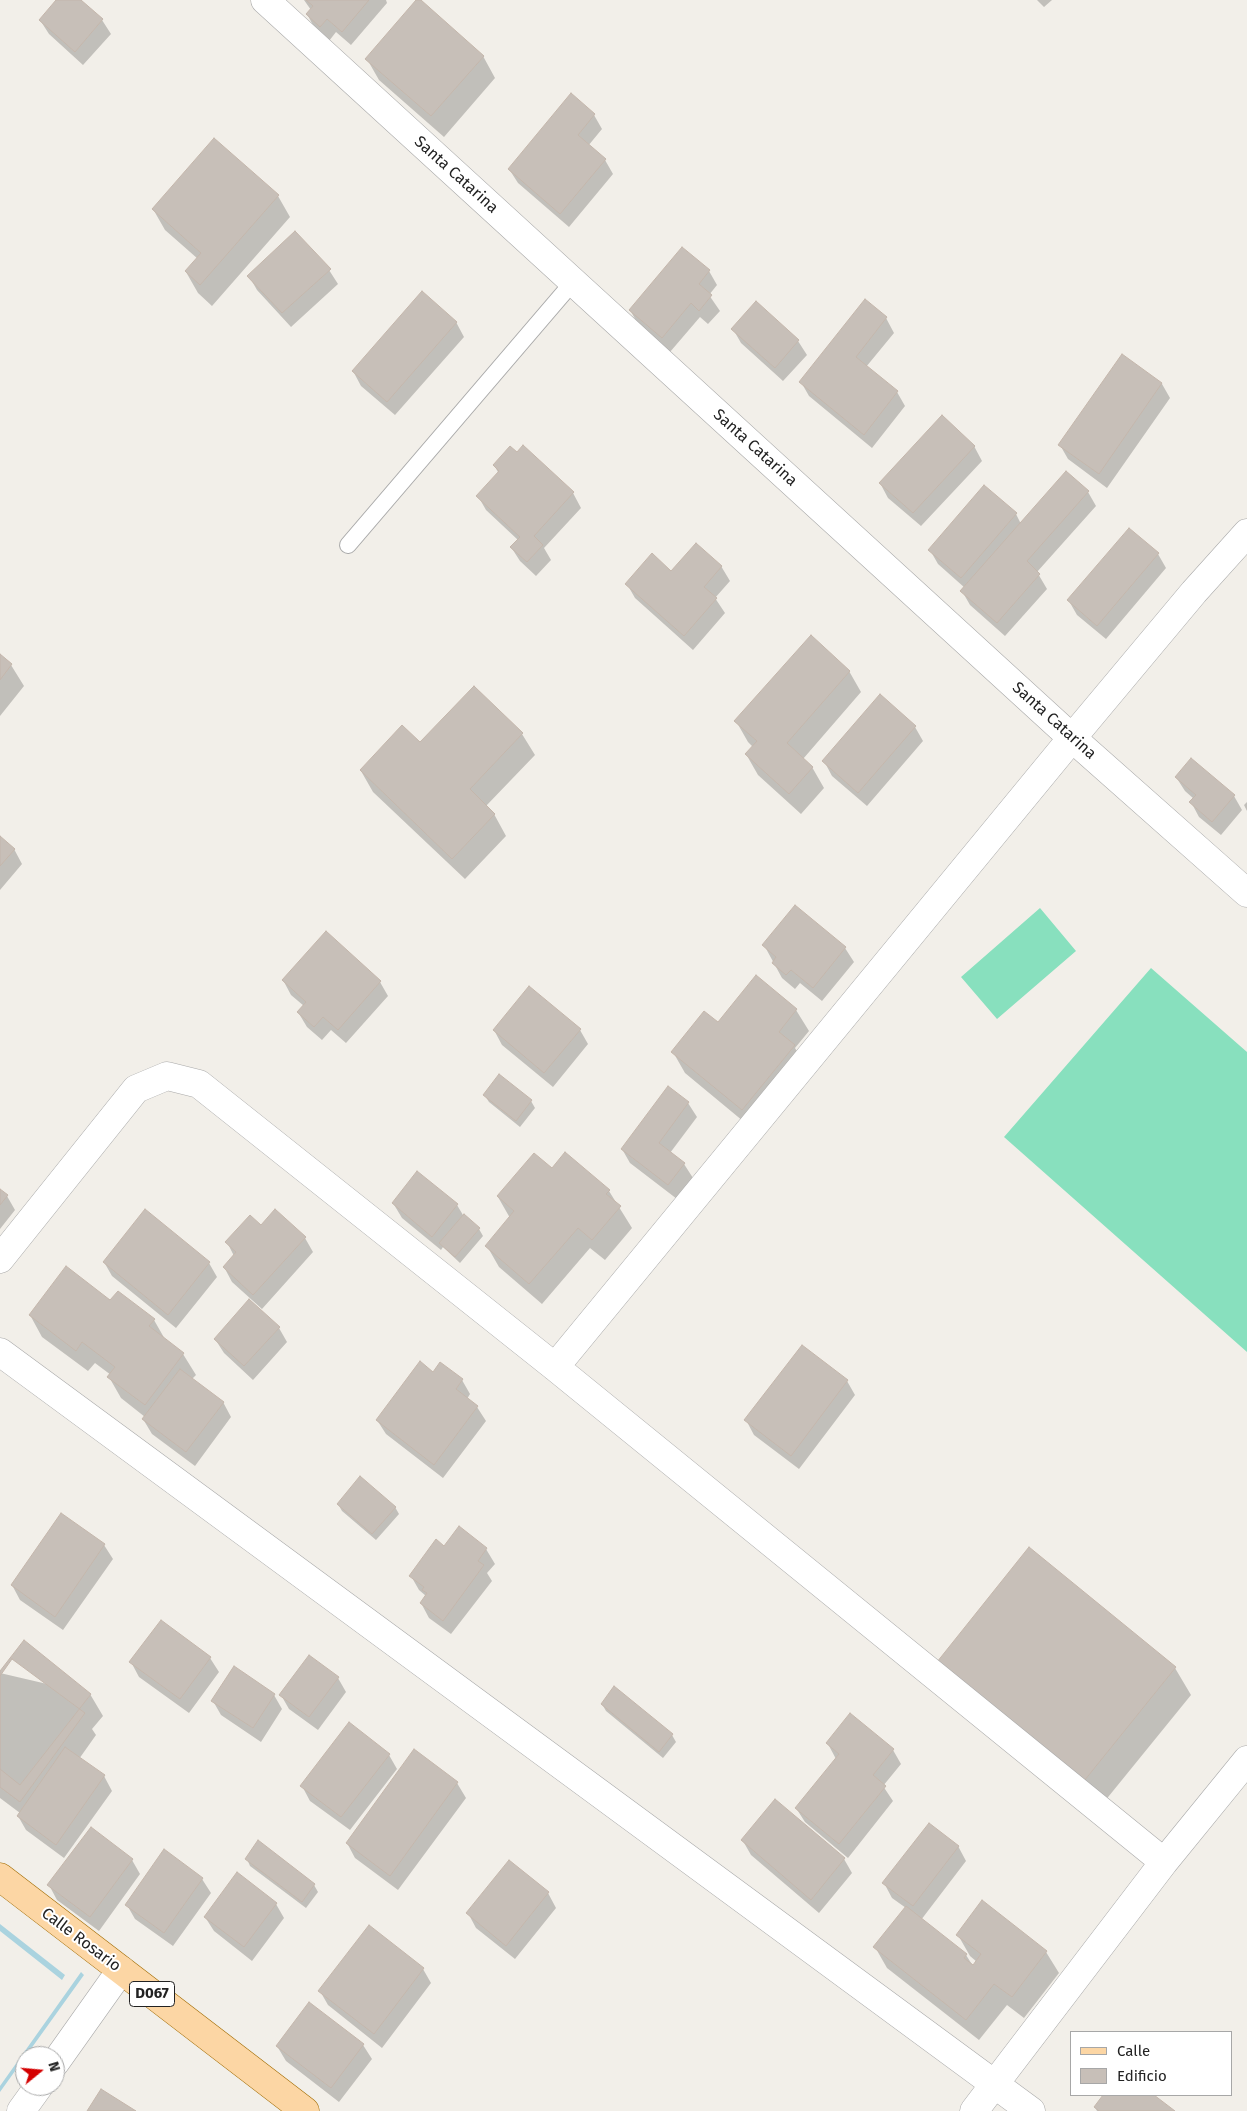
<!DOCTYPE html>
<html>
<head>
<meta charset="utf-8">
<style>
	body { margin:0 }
	#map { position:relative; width:1247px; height:2111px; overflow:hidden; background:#f2efe9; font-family:"Fira Sans",sans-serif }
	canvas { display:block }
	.legend { position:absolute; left:1070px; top:2031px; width:162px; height:65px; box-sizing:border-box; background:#fff; border:1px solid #a7a7a7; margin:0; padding:6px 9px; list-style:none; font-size:15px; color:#222 }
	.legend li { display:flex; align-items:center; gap:10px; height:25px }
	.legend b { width:25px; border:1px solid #a7a7a7 }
	.north { position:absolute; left:15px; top:2046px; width:50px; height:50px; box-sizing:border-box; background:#fff; border:1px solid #a7a7a7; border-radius:50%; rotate:73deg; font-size:14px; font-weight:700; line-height:20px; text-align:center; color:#222 }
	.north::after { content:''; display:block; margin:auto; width:18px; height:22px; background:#d40000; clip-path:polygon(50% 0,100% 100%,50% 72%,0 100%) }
</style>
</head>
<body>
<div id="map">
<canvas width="1247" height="2111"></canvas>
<ul class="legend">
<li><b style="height:6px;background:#fcd6a4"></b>Calle</li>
<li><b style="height:14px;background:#c7bfb8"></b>Edificio</li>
</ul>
<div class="north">N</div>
</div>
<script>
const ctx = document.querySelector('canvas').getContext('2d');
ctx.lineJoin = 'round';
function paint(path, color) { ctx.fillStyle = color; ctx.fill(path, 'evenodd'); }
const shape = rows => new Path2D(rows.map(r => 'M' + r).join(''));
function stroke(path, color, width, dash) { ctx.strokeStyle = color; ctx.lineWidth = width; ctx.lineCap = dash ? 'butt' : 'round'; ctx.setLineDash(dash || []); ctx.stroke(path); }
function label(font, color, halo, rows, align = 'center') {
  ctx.font = font + ' "Fira Sans",sans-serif'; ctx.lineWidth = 4; ctx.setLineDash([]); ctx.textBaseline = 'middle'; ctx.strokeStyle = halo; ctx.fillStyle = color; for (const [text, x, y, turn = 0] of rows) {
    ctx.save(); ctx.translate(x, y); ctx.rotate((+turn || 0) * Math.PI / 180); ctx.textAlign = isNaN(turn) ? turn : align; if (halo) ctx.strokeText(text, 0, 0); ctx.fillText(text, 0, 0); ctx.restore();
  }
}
paint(shape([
	[1040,908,1076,951,997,1019,961,977],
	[1151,968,1247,1052,1247,1352,1004,1137]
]), '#88e0be');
paint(shape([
	[0,1924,65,1975,62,1980,0,1931],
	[81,1972,84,1975,0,2092,0,2086]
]), '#aad3df');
paint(shape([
	[58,0,79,0,102,20,111,34,83,65,49,34,40,20],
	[304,0,386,0,387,3,351,45,336,32,329,41,315,29,307,14,311,10],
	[418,0,483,56,495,78,444,137,379,80,367,59],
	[1037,0,1052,0,1044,7],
	[594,115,602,129,588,146,605,160,613,174,569,227,518,183,509,169],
	[278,196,290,217,212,306,198,293,186,272,198,259,165,230,153,209],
	[329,270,338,284,291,327,257,290,249,276],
	[709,271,717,285,709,295,720,311,708,324,700,317,670,352,638,324,630,310],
	[865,301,886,318,894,333,866,367,897,392,905,406,872,448,809,396,801,382],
	[756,302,798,341,807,355,783,381,741,343,733,329],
	[456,322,464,337,395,415,361,386,353,371],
	[1123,356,1162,384,1170,398,1107,488,1068,459,1060,445],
	[974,446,982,461,921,526,888,498,880,483],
	[494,465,573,493,581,508,544,548,551,560,536,576,520,561,511,547,518,540,486,510,478,496,499,474],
	[1088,492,1096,506,1037,572,1047,589,1005,636,970,605,962,591,965,588,938,564,930,550,1016,514,1021,524],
	[1158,554,1166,568,1106,639,1077,615,1069,601],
	[721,566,730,581,715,598,725,613,693,650,635,598,627,584,672,572],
	[0,656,11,665,24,686,0,716],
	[849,671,861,692,803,759,812,767,824,788,801,814,758,775,746,754,753,747,748,742,736,721],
	[915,727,923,741,867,806,832,776,824,761],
	[522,734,535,755,486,806,494,814,506,836,465,879,373,792,361,771,420,744],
	[1176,777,1234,796,1242,810,1221,835,1199,817,1191,802,1194,799,1185,791],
	[1247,802,1247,811,1244,805],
	[0,837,14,849,22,864,0,890],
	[796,907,845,948,854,962,822,1001,800,983,795,989,782,978,764,945],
	[757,977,796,1010,809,1031,795,1048,806,1067,755,1131,685,1073,673,1052,718,1024],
	[283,980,380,982,388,996,346,1043,331,1030,322,1040,307,1027,298,1012,304,1006,291,995],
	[494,1030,580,1030,588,1044,553,1087,502,1045],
	[668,1088,688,1103,697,1117,670,1153,684,1164,693,1178,677,1199,630,1163,622,1149],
	[485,1096,531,1101,535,1108,520,1127,489,1102],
	[552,1170,609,1191,632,1228,605,1260,590,1248,542,1304,499,1267,487,1246,510,1218,498,1197],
	[418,1173,457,1205,463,1215,479,1229,483,1236,460,1263,443,1247,441,1250,402,1218,393,1203],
	[0,1191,7,1196,15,1210,0,1229],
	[145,1211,209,1263,217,1277,176,1328,112,1276,104,1262],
	[261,1227,305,1238,313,1252,262,1309,232,1282,224,1267,234,1256,227,1242],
	[111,1302,154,1320,166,1341,183,1354,196,1375,192,1379,223,1402,231,1417,195,1466,152,1434,143,1419,145,1417,121,1398,109,1377,111,1375,95,1363,88,1371,42,1337,30,1315],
	[279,1328,287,1342,253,1380,224,1353,215,1339],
	[433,1373,462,1380,470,1394,467,1399,477,1407,486,1421,443,1478,386,1434,377,1420],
	[847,1381,855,1395,799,1469,754,1435,746,1420],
	[338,1504,395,1507,399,1514,376,1540,342,1511],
	[61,1515,104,1545,113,1559,63,1630,20,1600,12,1585],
	[459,1528,486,1549,495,1564,487,1573,492,1581,451,1634,429,1618,421,1603,426,1596,419,1590,411,1576,444,1547],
	[210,1658,219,1672,189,1713,139,1677,131,1662],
	[939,1662,1175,1668,1191,1695,1100,1807],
	[0,1673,90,1694,103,1716,92,1729,96,1735,79,1759,104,1776,112,1791,64,1858,26,1830,18,1816,20,1813,0,1798],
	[338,1678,346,1692,318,1730,289,1709,281,1695],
	[274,1695,282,1709,261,1742,221,1715,213,1701],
	[602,1704,672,1735,676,1742,663,1758,606,1711],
	[828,1744,893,1750,901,1764,883,1786,893,1801,848,1858,805,1822,796,1808,836,1759],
	[414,1751,457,1783,466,1798,398,1890,355,1858,347,1843],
	[389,1755,397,1769,350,1830,310,1801,302,1786],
	[743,1841,844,1859,852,1873,819,1913,751,1855],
	[259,1842,314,1885,318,1892,306,1908,250,1866,247,1859],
	[958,1846,966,1861,921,1920,966,1955,973,1966,977,1962,970,1956,958,1935,982,1902,1046,1952,1059,1973,1024,2018,1007,2005,979,2040,887,1968,875,1947,906,1908,892,1898,884,1883],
	[164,1851,202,1879,211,1893,173,1946,135,1919,127,1905],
	[132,1860,140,1874,99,1931,57,1900,49,1885],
	[548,1893,556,1908,515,1959,476,1928,468,1913],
	[276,1904,284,1918,252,1961,214,1931,205,1917],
	[423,1969,431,1983,382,2048,328,2005,320,1991],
	[363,2045,372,2059,339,2102,286,2061,277,2046],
	[1105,2095,1152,2095,1173,2111,1097,2111,1095,2107]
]), '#0003');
const building = shape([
	[56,0,81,0,103,19,75,52,39,20,56,0],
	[306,0,369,0,342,32,327,19,320,27,306,14,313,6,306,0],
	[416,0,421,0,484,56,431,116,365,59,416,0],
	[571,93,595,114,578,135,606,159,560,214,508,169,571,93],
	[214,138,279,195,200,285,185,271,201,253,152,209,214,138],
	[295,231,331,269,282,313,247,276,295,231],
	[682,247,710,270,699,284,712,295,699,311,691,303,662,338,629,310,682,247],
	[422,291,457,322,387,402,352,371,422,291],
	[865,299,887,317,856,357,898,391,864,435,799,382,865,299],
	[756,301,799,340,775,368,731,329,756,301],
	[1122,354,1162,383,1099,474,1058,445,1122,354],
	[942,415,975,446,913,513,879,483,942,415],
	[523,445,574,492,534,536,543,545,527,562,510,547,520,537,476,496,499,471,493,465,510,446,517,452,523,445],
	[1066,471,1089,491,1027,561,1040,574,997,623,960,591,1066,471],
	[984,485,1017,513,961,578,928,550,984,485],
	[1129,528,1159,553,1097,626,1067,600,1129,528],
	[696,543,722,566,704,587,717,598,684,636,625,584,652,553,671,571,696,543],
	[811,635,850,671,787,743,813,767,789,794,745,754,757,741,734,721,811,635],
	[0,654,12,664,0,680,0,654],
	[474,686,523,733,470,789,495,814,452,859,360,770,402,725,420,742,474,686],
	[880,694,916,726,858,793,822,761,880,694],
	[1191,758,1235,795,1212,822,1189,802,1196,795,1175,777,1191,758],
	[0,836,15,849,0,866,0,836],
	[795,905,846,947,813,988,791,970,786,975,772,963,776,957,762,945,795,905],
	[326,931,381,981,338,1030,323,1017,314,1027,297,1012,306,1002,282,980,326,931],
	[756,975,797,1009,779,1032,795,1045,742,1110,671,1052,704,1011,718,1022,756,975],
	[529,986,581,1029,544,1073,493,1030,529,986],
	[499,1074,532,1100,516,1121,483,1095,499,1074],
	[668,1086,689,1102,659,1143,685,1163,668,1185,621,1149,668,1086],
	[565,1152,610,1190,606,1194,621,1206,592,1240,578,1228,529,1284,485,1246,514,1211,497,1196,534,1153,552,1168,565,1152],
	[417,1171,458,1204,432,1237,392,1203,417,1171],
	[0,1189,8,1195,0,1205,0,1189],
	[145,1209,210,1262,168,1315,103,1262,145,1209],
	[275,1209,306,1237,253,1295,223,1267,236,1252,225,1242,250,1215,261,1225,275,1209],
	[464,1214,480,1228,455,1257,439,1243,464,1214],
	[66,1266,110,1300,118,1291,155,1319,149,1326,184,1353,145,1405,107,1377,115,1367,82,1342,76,1351,29,1315,66,1266],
	[249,1299,280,1327,244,1366,214,1339,249,1299],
	[802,1345,848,1380,791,1456,744,1420,802,1345],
	[420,1361,433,1372,440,1362,463,1379,456,1389,478,1406,434,1465,376,1420,420,1361],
	[180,1369,224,1402,186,1452,142,1419,180,1369],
	[360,1476,396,1507,372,1534,337,1504,360,1476],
	[61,1513,105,1544,55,1617,11,1585,61,1513],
	[459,1526,487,1548,478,1561,484,1565,443,1621,420,1603,427,1593,422,1590,424,1587,409,1576,436,1539,444,1546,459,1526],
	[1029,1547,1176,1667,1084,1781,937,1662,1029,1547],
	[161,1620,211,1657,180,1699,129,1662,161,1620],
	[24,1640,91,1694,20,1785,0,1769,0,1671,24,1640],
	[309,1655,339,1677,309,1717,279,1695,309,1655],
	[12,1659,85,1713,20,1802,0,1787,0,1676,12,1659],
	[234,1666,275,1694,253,1728,211,1701,234,1666],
	[614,1686,673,1734,659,1752,601,1704,614,1686],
	[850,1713,894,1749,873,1775,886,1786,839,1844,795,1808,839,1754,826,1743,850,1713],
	[349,1722,390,1754,341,1817,300,1786,349,1722],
	[65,1747,105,1775,56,1845,17,1816,65,1747],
	[414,1749,458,1782,390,1876,346,1843,414,1749],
	[775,1799,845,1858,811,1900,741,1840,775,1799],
	[929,1823,959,1846,913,1906,882,1883,929,1823],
	[91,1827,133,1859,90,1917,47,1885,91,1827],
	[258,1840,315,1884,302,1902,245,1859,258,1840],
	[164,1849,203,1878,164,1933,125,1905,164,1849],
	[509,1860,549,1892,506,1946,466,1913,509,1860],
	[237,1872,277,1903,244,1947,204,1917,237,1872],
	[982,1900,1047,1951,1012,1997,994,1984,966,2020,873,1947,906,1906,967,1954,964,1958,973,1965,981,1954,956,1935,982,1900],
	[369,1925,424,1968,374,2034,318,1991,369,1925],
	[309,2002,364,2044,331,2088,276,2046,309,2002],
	[101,2089,136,2111,87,2111,101,2089],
	[1103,2095,1154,2095,1175,2111,1099,2111,1094,2107,1103,2095]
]);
paint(building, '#c7bfb8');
stroke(building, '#c4b6ab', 1);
const service = shape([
	[348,545,573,282]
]);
const minor = shape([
	[265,0,1072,738,1247,893],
	[0,1259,136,1089,167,1076,199,1084,555,1367,1164,1862],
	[0,1352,1031,2111],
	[555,1367,1072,738,1194,592,1247,533],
	[55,2063,121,1970],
	[21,2111,39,2086],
	[974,2111,1164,1862,1247,1760]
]);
const primary = shape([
	[0,1877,305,2111]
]);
stroke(service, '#a9a9a9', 18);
stroke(minor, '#a9a9a9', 29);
stroke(primary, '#a06b00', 29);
stroke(service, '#fff', 16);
stroke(minor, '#fff', 28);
stroke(primary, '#fcd6a4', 28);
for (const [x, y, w] of [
	[152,1994,45]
]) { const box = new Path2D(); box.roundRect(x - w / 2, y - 12.5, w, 25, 4); ctx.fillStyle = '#fff'; ctx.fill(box); stroke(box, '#222', 1); }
label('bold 15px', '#222', null, [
	["D067",152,1994]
]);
label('16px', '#222', '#fff', [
	["Santa Catarina",456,175,42],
	["Santa Catarina",755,448,42],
	["Santa Catarina",1054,721,42],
	["Calle Rosario",81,1940,37]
]);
</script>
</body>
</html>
